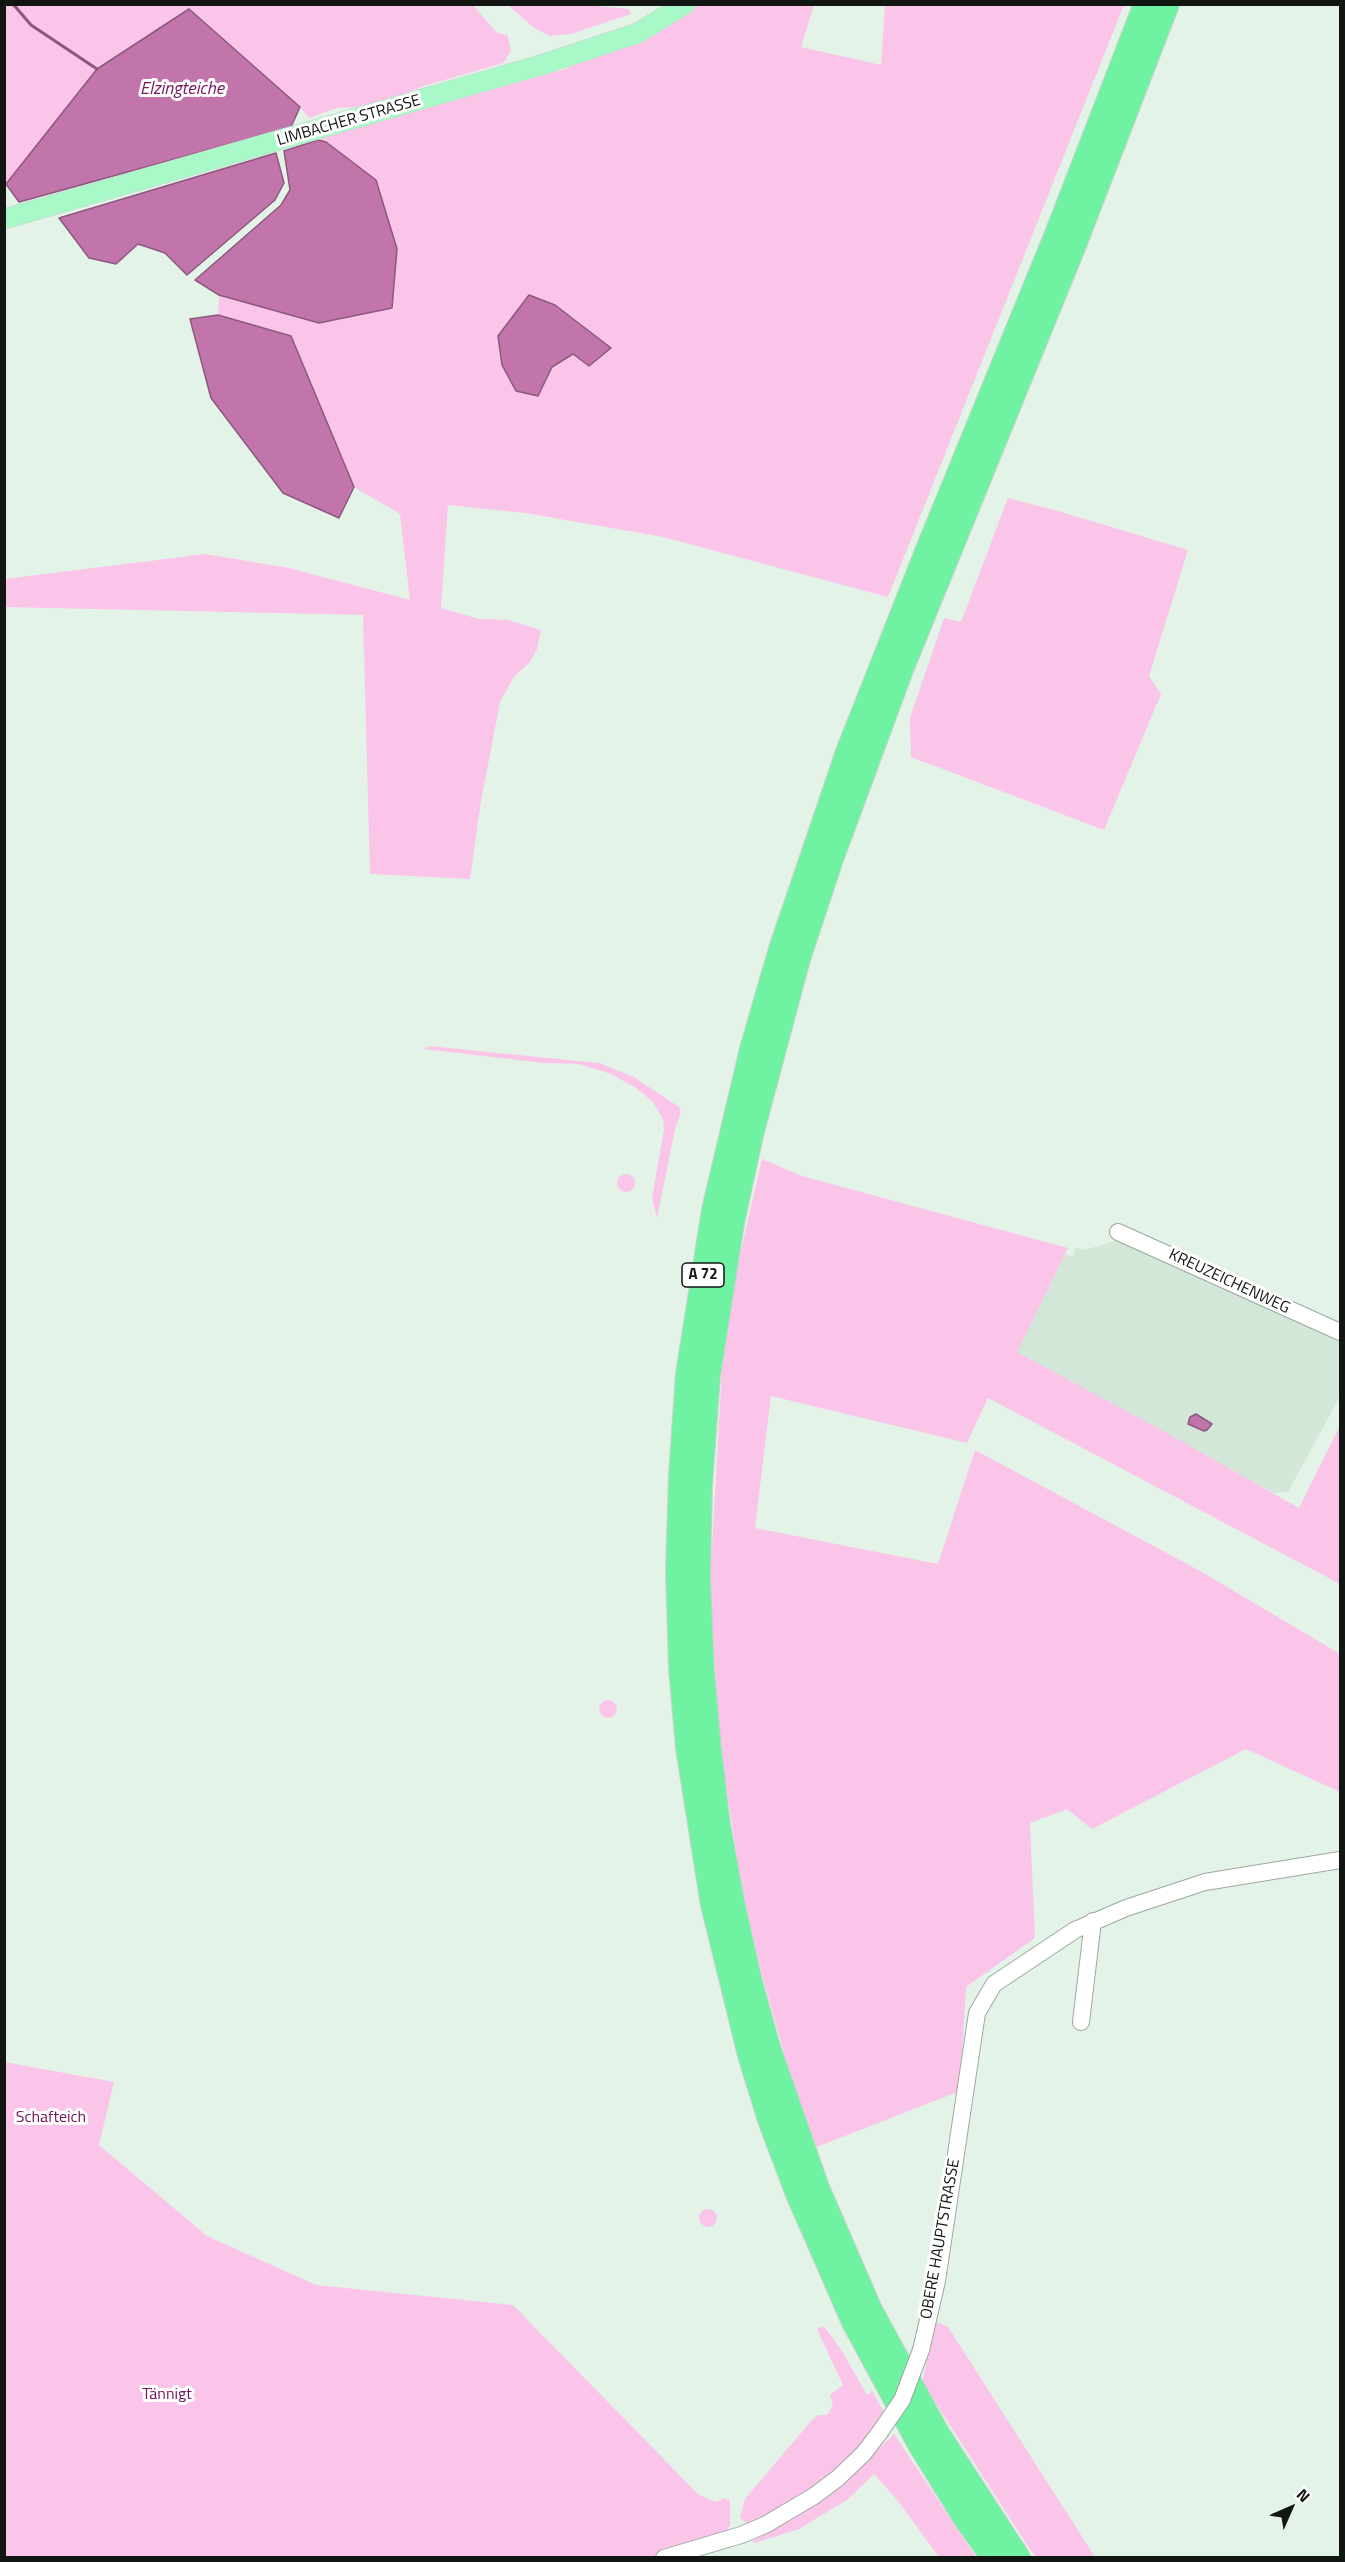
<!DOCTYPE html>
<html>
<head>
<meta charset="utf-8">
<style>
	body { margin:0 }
	#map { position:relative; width:1345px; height:2562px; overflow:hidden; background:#e4f3e8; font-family:"Titillium Web",sans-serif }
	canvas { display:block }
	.frame { position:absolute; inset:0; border:6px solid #111612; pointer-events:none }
	.north { position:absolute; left:1261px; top:2478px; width:60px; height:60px; -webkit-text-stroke:4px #fff; paint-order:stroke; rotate:45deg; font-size:16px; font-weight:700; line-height:24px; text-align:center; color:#111612 }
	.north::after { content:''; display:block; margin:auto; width:21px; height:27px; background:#111612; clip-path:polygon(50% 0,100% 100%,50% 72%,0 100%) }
</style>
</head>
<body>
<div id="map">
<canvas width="1345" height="2562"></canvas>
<div class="frame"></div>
<div class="north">N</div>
</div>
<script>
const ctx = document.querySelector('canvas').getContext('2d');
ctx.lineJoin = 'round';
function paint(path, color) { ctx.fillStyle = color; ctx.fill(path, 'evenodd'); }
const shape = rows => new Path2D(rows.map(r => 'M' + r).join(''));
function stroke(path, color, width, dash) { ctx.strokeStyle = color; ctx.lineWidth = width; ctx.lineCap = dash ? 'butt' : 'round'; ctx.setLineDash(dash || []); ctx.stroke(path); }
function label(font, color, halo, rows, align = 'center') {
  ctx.font = font + ' "Titillium Web",sans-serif'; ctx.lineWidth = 6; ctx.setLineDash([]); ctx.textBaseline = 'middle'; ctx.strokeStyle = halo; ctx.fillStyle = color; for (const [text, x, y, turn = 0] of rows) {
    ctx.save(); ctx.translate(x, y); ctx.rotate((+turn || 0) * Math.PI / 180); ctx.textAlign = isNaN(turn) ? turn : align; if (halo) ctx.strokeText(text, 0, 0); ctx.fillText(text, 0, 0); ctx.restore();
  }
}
paint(shape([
	[1121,1239,1340,1340,1340,1396,1288,1492,1274,1493,1016,1352,1065,1254,1073,1257,1075,1248,1085,1250]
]), '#d2e7d8');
paint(shape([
	[4,5,473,5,496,32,508,36,511,51,503,63,424,86,375,106,337,108,309,118,300,107,97,69,5,185],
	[508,5,585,5,629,9,631,14,571,34,550,36,534,28],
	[699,5,814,5,801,47,881,65,885,5,1124,5,888,597,663,537,525,513,448,505,441,608,479,619,508,620,541,630,537,649,530,662,514,677,500,702,481,801,470,879,370,874,363,615,5,607,5,579,206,554,289,568,410,600,400,514,354,487,291,337,218,315,219,295,319,323,376,180,326,142,317,138,563,70,641,37,687,14],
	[611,348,573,354,552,367,538,396,502,365],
	[1008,498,1058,511,1188,550,1149,676,1161,694,1104,830,911,757,910,718,944,618,961,622],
	[429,1046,599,1063,634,1077,679,1107,681,1112,675,1129,657,1218,652,1198,664,1130,663,1119,653,1102,636,1088,611,1074,579,1064,543,1063,424,1049],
	[762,1159,802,1176,1068,1248,1017,1352,1167,1433,1299,1508,1340,1425,1340,1584,988,1398,967,1443,771,1396,755,1528,938,1564,975,1450,1202,1572,1340,1654,1340,1792,1246,1749,1092,1829,1067,1809,1030,1823,1035,1938,966,1987,960,2091,814,2148,795,2092,761,1971,741,1883,719,1740,710,1581,722,1369,738,1263],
	'617 1183a9 9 0 1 1 18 0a9 9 0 1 1-18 0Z',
	'599 1709a9 9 0 1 1 18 0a9 9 0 1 1-18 0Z',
	[4,2062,114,2082,99,2145,207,2236,316,2285,513,2305,699,2495,716,2502,725,2498,730,2501,730,2525,727,2531,675,2558,5,2557],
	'699 2218a9 9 0 1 1 18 0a9 9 0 1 1-18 0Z',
	[936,2322,948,2327,1095,2557,1036,2557,1031,2551,922,2382],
	[824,2326,842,2351,867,2395,872,2391,884,2412,867,2440,844,2468,750,2527,740,2518,745,2499,812,2420,818,2415,827,2415,833,2406,830,2395,843,2385,817,2329],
	[894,2434,976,2557,939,2557,898,2501,874,2474,847,2500,799,2529,755,2543,752,2541,800,2515,836,2489]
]), '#fbc5e9');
const water = shape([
	[189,9,300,107,291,127,19,202,6,184,97,69,189,9],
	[318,140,326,142,376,180,397,249,392,308,319,323,219,295,195,280,281,205,290,190,284,151,318,140],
	[276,153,284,183,275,200,187,275,165,253,138,244,116,264,89,258,59,218,276,153],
	[529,295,555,305,611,348,589,366,573,354,552,367,538,396,516,391,502,365,498,336,529,295],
	[218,315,291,336,354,487,339,518,283,493,211,398,190,319,218,315],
	[1196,1414,1212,1424,1207,1430,1204,1431,1188,1424,1190,1417,1196,1414]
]);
paint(water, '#c275ab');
stroke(water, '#8d587d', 1.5);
stroke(shape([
	[13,4,31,25,97,69]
]), '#8d587d', 3);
const minor = shape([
	[1118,1232,1340,1332],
	[1081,2022,1093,1921],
	[921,2350,937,2281,977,2013,994,1984,1075,1930,1126,1908,1205,1882,1340,1860],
	[664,2558,741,2535,765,2525,814,2496,838,2478,864,2453,880,2432]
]);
const major = shape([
	[4,219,541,65,638,33,685,4]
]);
const highway = shape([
	[994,2558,966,2519,921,2446,854,2322,798,2194,770,2120,750,2055,713,1905,688,1748,681,1668,678,1571,681,1475,688,1374,714,1210,752,1049,781,949,848,752,929,547,1057,234,1146,4],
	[1018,2558,937,2433,870,2310,817,2188,768,2047,750,1982,732,1901,718,1825,709,1749,702,1671,698,1577,700,1485,708,1376,732,1223,751,1135,798,959,831,859,902,667,1074,245,1167,4]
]);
stroke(minor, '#9ba89f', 18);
stroke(major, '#cfd0d0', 21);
stroke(highway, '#cfd0d0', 26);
stroke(minor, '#fff', 16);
stroke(major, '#a9f8c8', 20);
stroke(highway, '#6ff3a3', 24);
const minorBridge = shape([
	[880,2432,902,2400,921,2350]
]);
stroke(minorBridge, '#9ba89f', 18, []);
stroke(minorBridge, '#fff', 16);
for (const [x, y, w] of [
	[703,1275,42]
]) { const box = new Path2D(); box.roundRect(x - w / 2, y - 12, w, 24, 4.5); ctx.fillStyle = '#fff'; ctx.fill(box); stroke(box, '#111612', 1.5); }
label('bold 15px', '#111612', null, [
	["A 72",703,1275]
]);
label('16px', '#111612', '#fff', [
	["LIMBACHER STRASSE",349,121,-16],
	["KREUZEICHENWEG",1229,1282,25],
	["OBERE HAUPTSTRASSE",941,2239,-80]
]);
label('16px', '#71145c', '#fff', [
	["Schafteich",51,2118],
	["Tännigt",167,2395]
]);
label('italic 18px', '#75175f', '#fff', [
	["Elzingteiche",182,90]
]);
</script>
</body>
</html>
